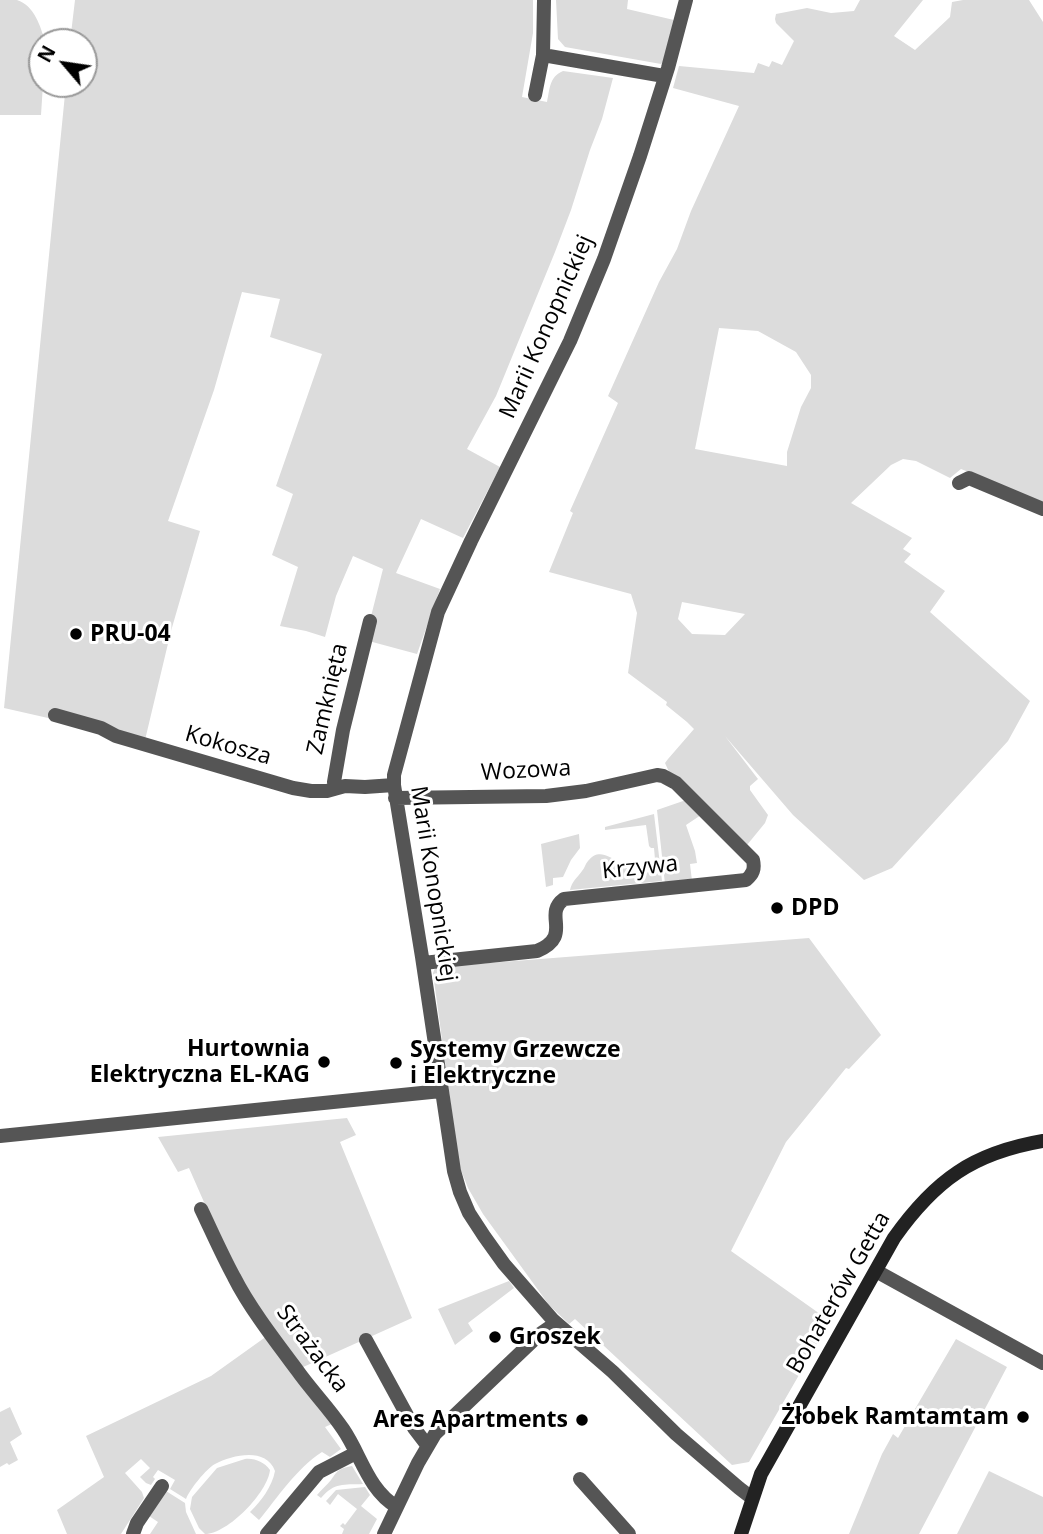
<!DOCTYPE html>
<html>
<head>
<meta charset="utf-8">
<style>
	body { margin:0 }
	#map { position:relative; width:1043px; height:1534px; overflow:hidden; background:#fff; font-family:"Open Sans",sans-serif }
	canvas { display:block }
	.north { position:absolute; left:28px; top:28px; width:70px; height:70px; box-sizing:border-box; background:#fff; border:2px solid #999; border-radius:50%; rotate:299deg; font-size:19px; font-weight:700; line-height:28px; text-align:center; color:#000 }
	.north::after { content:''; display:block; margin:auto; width:24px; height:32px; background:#000; clip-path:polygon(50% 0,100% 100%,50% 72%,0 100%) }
</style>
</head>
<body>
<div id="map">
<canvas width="1043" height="1534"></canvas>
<div class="north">N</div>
</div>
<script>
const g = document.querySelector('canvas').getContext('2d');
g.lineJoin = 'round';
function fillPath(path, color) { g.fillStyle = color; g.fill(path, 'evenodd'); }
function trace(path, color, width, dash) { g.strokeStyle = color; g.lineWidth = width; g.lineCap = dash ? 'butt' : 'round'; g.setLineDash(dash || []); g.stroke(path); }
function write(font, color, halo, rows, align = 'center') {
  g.font = font + ' "Open Sans",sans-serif'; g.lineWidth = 6; g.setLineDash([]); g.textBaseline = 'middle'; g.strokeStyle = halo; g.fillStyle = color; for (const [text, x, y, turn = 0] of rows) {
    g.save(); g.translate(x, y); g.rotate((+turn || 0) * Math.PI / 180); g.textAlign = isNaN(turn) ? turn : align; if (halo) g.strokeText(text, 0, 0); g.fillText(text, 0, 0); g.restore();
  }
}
const green = new Path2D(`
	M0 0C5 0 12 0 17 0 34 5 41 27 45 42H42L43 84 41 115H0Z
	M75 0H533V33L522 97 547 102C550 89 549 77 563 71L613 78 602 119 590 150 571 210 555 252 496 396 467 449 500 467 463 538 421 519 396 573 440 589 417 654 365 640 383 569 353 556 336 596 325 637 306 631 280 626 298 567 272 555 293 494 276 486 322 354 270 337 280 299 242 292 214 390 168 521 200 531 171 631 145 740 4 708 66 84H84V42H70Z
	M556 0H628L627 9 674 20 663 62 661 64 565 47 558 39Z
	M860 0H923L894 36 915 50 950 17 952 2 963 0H1029L1043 22V502L961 469 950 478 916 461 903 459 891 465 851 503 912 538 903 549 911 554 904 562 945 591 930 612 1030 701 1008 741 892 868 864 880 793 815 725 736 758 779 750 786V790L768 815 765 823 747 845 670 774 665 763 668 759 694 729 687 722 666 705 667 702 628 673 637 613 631 594 549 572 573 513 570 511 618 403 608 396 659 282 677 249 691 211 739 106 673 88 679 66 754 73 758 63 769 67 772 61 782 65 794 41 776 23 775 19 776 14 807 8 831 13 854 11ZM719 328 758 331 796 352 811 375V388L801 407 787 452V466L695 449ZM682 602 745 614 725 635 692 634 678 619Z
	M686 800 701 815 686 825 695 851 697 863 690 864 692 881 665 884 657 810Z
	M654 814 662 881 570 890C572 881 577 878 582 871 585 868 585 864 588 861 597 849 608 855 618 862 625 868 631 865 637 874L656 871 654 848H651L649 846 646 825 605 830V827Z
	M579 834 580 848 571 860 563 877 553 878V885L546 887 541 844Z
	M809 938 881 1035 849 1069 846 1068 786 1142 731 1251 830 1321 749 1462 732 1465 575 1319 569 1324 549 1305 483 1214 468 1188 459 1165 433 973 435 968 438 967Z
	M347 1118 356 1135 340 1142 412 1318 301 1368 255 1306 222 1243 189 1168 178 1172 158 1137Z
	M509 1281 514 1288 468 1323 473 1331 455 1345 438 1309Z
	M267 1336 334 1423 325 1427 341 1449 330 1457 322 1452C296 1469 278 1497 259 1520L250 1512C261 1501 272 1487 275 1471 266 1447 233 1455 215 1464 206 1469 190 1489 186 1499L170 1489 175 1480 158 1470 153 1477 155 1479 151 1485 146 1483 140 1477 150 1468 141 1459 125 1473 142 1492 144 1498 121 1534H67L57 1510 104 1477 86 1436 211 1376Z
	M956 1339 1007 1367 919 1534H849L882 1454 893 1434 898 1438Z
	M10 1407 22 1434 10 1442 18 1460 9 1465 7 1463 0 1467V1412Z
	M245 1459C255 1458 264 1462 270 1470 268 1492 228 1534 205 1534L199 1528 190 1509 192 1497 217 1468Z
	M352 1466 363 1484C343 1485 335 1482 321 1498L317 1495C321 1490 327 1485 331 1480 338 1470 338 1469 352 1466Z
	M989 1471 1043 1497V1534H957Z
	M365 1487 370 1495 361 1506 377 1519 369 1534H342L344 1529 340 1526 343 1523 345 1525 357 1509 338 1494 330 1505 326 1501 336 1490Z
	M166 1491 185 1503 186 1512 196 1534H150L158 1522 149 1516Z`);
const street = new Path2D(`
	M544 0 543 55 664 76
	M686 0 668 68 640 156 604 259 570 341 471 541 438 612 394 775V785L422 957 454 1171 460 1192 469 1213 484 1236 504 1264 553 1320 613 1372 676 1434 739 1488 752 1498
	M535 95 543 55
	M959 483 969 478 1043 509
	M55 715 101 728 116 736 293 788 311 791H327L345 786 365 787 394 785
	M336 788 334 782 343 730 370 621
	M395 798 546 796 586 791 657 775 663 776 676 783 753 860C755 869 753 874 746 880L564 899C542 915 574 935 537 951L423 963
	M0 1136 441 1091
	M201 1209C212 1232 222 1255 234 1277 249 1307 276 1342 297 1370 311 1390 329 1408 343 1429 361 1455 368 1490 397 1507
	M876 1271 1043 1363
	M366 1340 414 1428 427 1445
	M580 1479 629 1534
	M133 1534 137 1523 162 1486
	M267 1534 319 1472 356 1453
	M384 1534 418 1463 435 1434 540 1334 556 1323`);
const secondary = new Path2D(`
	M741 1534 761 1474 894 1238C935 1180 973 1153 1043 1141`);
const markers = [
	[76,634,7,"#000"],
	[777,908,7,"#000"],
	[324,1062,7,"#000"],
	[396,1063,7,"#000"],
	[495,1337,7,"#000"],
	[1023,1417,7,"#000"],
	[582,1420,7,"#000"]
];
const streetNames = [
	["Marii Konopnickiej",547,327,-66],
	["Zamknięta",328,699,-77],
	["Kokosza",228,746,16],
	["Wozowa",526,771,-3],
	["Krzywa",640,868,-6],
	["Marii Konopnickiej",433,884,81],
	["Bohaterów Getta",839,1293,-60],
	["Strażacka",312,1349,53]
];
const poiNames = [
	["PRU-04",90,634],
	["DPD",791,908],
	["Hurtownia",310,1049,"right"],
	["Elektryczna EL-KAG",310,1075,"right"],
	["Systemy Grzewcze",410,1050],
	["i Elektryczne",410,1076],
	["Groszek",509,1337],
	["Żłobek Ramtamtam",1009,1417,"right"],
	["Ares Apartments",568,1420,"right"]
];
fillPath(green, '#dcdcdc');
trace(street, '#555', 14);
trace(secondary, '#222', 14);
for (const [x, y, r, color] of markers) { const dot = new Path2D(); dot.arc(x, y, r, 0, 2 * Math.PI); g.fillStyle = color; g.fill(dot); trace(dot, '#fff', 2.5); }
write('23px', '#000', '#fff', streetNames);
write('bold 23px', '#000', '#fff', poiNames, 'left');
</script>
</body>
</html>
